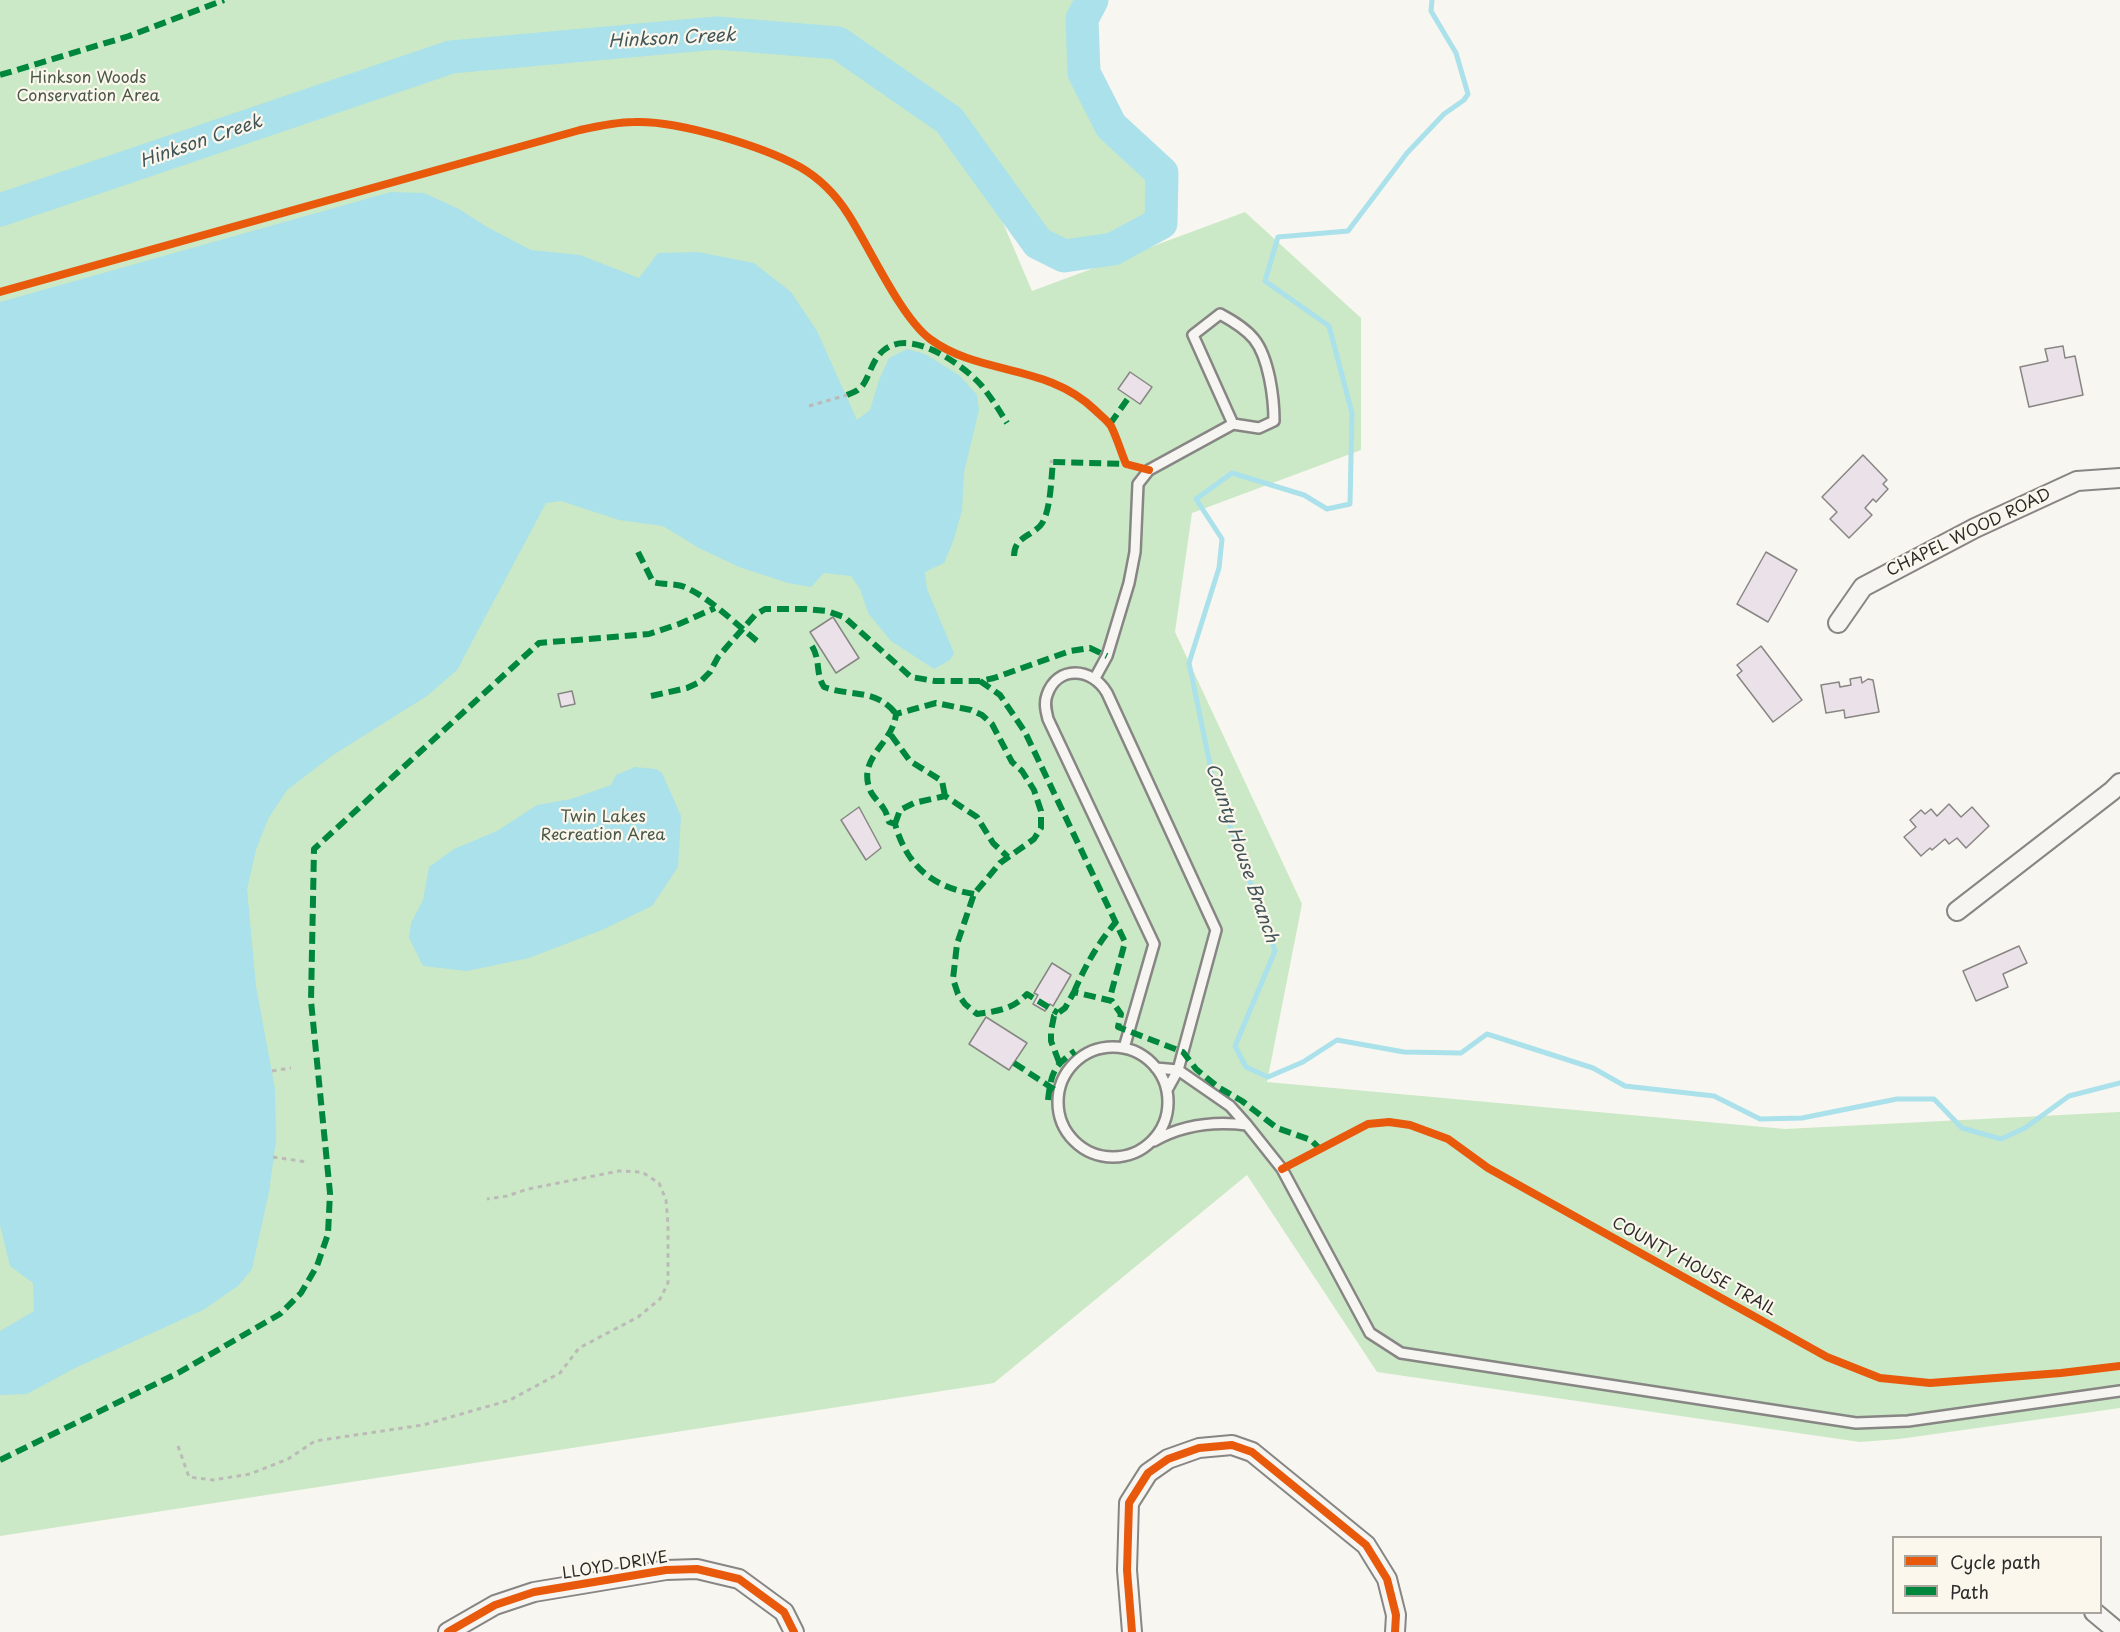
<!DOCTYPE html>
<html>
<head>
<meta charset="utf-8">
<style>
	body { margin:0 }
	#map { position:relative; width:2120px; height:1632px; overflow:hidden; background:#f8f6f0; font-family:"Playpen Sans",sans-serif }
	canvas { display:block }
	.legend { position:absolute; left:1892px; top:1536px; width:210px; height:78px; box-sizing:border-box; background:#fbf7ec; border:2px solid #a8a59f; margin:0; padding:8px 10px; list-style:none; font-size:18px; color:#2b2b2b }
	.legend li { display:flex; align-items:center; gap:12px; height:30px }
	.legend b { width:30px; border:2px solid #a8a59f }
</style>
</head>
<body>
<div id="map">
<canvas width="2120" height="1632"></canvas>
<ul class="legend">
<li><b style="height:8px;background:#e8590c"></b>Cycle path</li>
<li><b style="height:8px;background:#00873e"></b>Path</li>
</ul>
</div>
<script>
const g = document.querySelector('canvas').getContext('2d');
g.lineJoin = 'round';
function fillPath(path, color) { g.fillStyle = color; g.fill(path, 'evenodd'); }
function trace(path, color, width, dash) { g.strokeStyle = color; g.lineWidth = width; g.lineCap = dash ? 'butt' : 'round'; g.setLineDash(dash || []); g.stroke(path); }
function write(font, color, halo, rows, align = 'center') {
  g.font = font + ' "Playpen Sans",sans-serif'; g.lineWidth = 4.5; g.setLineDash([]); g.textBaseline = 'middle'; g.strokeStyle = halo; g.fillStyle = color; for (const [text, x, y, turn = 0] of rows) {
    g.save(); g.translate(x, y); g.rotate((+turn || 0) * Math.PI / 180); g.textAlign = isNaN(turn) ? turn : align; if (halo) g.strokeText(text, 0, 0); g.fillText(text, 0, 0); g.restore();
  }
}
const green = new Path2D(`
	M0 0H1092L1082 19 1084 73 1111 126 1162 173 1161 223 1113 249 1064 256 1038 243 949 120 911 94 981 171 1032 291 1245 212 1361 318V450L1192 513 1175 632 1302 904 1267 1082 1785 1129 2120 1112V1408L1899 1439 1860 1442 1377 1372 1247 1175 994 1383 0 1536V225L70 192 131 171H115L0 210ZM807 41 838 43 877 71ZM517 51 324 106 218 142 227 133 451 57Z`);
const water = new Path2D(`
	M391 192 424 193 459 209 487 227 531 250 580 255 639 278 658 253 698 252 754 263 791 292 817 331 857 420 870 410 879 380 889 358 907 349 925 354 960 376 977 395 979 410 964 472 962 510 954 539 944 563 925 572 927 589 954 653 950 660 934 669 891 641 868 613 860 589 851 576 824 573 811 587 788 583 739 567 699 548 663 526 619 520 561 501 546 503 457 670 427 696 333 755 287 790 268 819 256 850 247 889 256 986 275 1089 276 1140 269 1192 252 1269 238 1286 203 1310 73 1369 27 1394 0 1395V1331L34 1311 33 1283 10 1266 0 1225V302Z
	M635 767 656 769 662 773 681 816 678 867 652 906 602 930 529 958 467 971 423 966 409 938 411 923 423 900 429 867 454 849 497 831 537 805 571 799 611 785 616 775Z`);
const stream = new Path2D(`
	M1432 0 1431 11 1456 53 1468 94 1464 100 1444 114 1407 153 1348 231 1278 237 1265 281 1329 326 1352 413 1350 504 1327 509 1304 495 1232 473 1196 499 1222 539 1219 568 1189 663 1213 779 1275 951 1235 1046 1246 1067 1268 1077 1303 1062 1337 1040 1404 1052 1461 1053 1487 1034 1593 1068 1625 1086 1714 1096 1760 1119 1802 1118 1897 1099H1934L1962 1128 2001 1139 2025 1128 2069 1096 2120 1083`);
const river = new Path2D(`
	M0 210 451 57 717 33 838 43 949 120 1038 243 1064 256 1113 249 1161 223 1162 173 1111 126 1084 73 1082 19 1092 0`);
const building = new Path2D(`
	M2063 346 2065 358 2075 356 2083 395 2029 407 2020 367 2048 361 2045 349Z
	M1130 372 1152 387 1140 404 1118 389Z
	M1863 455 1887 480 1883 484 1888 489 1876 502 1873 499 1865 508 1872 515 1849 538 1830 519 1837 512 1822 497Z
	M1766 552 1797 570 1768 622 1737 604Z
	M833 617 859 658 836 673 810 632Z
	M1761 646 1802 700 1773 722 1737 675 1742 671 1737 665Z
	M1861 677 1862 683 1868 679 1873 680 1879 712 1845 718 1844 710 1826 713 1821 685 1839 682 1840 687 1851 685 1850 679Z
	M572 691 575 704 561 707 558 694Z
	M1949 804 1961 817 1972 807 1989 826 1966 848 1957 838 1949 844 1945 839 1932 850 1930 848 1921 856 1904 837 1916 827 1910 820 1921 810 1925 814 1931 809 1937 816Z
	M859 807 881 848 866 860 841 820Z
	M2019 946 2027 963 2003 974 2008 987 1976 1001 1963 971Z
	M1052 963 1071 975 1053 1006 1050 1004 1045 1011 1033 1004 1038 995 1034 993Z
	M986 1017 1027 1043 1009 1070 969 1044Z`);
const path = new Path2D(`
	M809 406 847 395
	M1050 461 1053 462
	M272 1071 291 1068
	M273 1157 307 1162
	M178 1446 189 1477 213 1480 250 1474 288 1459 315 1441 423 1425 510 1400 560 1373 579 1348 638 1317 660 1299 668 1283V1224L666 1200 659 1183 642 1172 619 1171 528 1189 507 1196 487 1199`);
const lane = new Path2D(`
	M1095 678 1107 656 1129 583 1135 552 1138 484 1149 470 1233 424 1193 335 1220 314C1233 321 1245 328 1254 339 1269 358 1274 398 1274 421L1259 428 1233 424
	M1058 1102a55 55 0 1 1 110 0a55 55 0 1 1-110 0Z
	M1124 1048 1154 944 1048 719C1046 711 1044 703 1047 695 1057 665 1092 667 1107 693L1216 930 1178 1070 1167 1090
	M1156 1068 1178 1070 1230 1106 1247 1125 1282 1169 1370 1333 1401 1353 1856 1423 1908 1421 2120 1391
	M1154 1141C1182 1125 1215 1121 1247 1125`);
const street = new Path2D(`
	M1838 623 1863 587 1975 528 2077 481 2120 478
	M1957 911 2112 791 2120 783
	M2094 1612 2118 1632
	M448 1632 495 1605 534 1592 666 1570 697 1569 739 1579 784 1612 794 1632
	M1132 1632 1127 1570 1129 1503 1148 1473 1168 1459 1199 1448 1232 1445 1252 1452 1366 1545 1387 1579 1396 1615 1395 1632`);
const quiet = new Path2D(`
	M0 75 129 36 224 0
	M847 395C851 393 856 392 859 389 869 382 870 361 884 350 911 328 962 364 981 385 991 397 999 410 1007 423
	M1110 424 1129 397
	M638 552 653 582C663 585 675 583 685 587 710 598 736 624 757 641
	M1014 556C1014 538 1029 537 1040 526 1051 514 1051 478 1053 462L1126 464
	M812 646C821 661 815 673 824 687 851 697 876 688 896 714
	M980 681 1000 695 1025 732 1125 942 1109 1001
	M651 696 687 688 700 682 710 672 718 657 731 642 755 615 765 609H806L827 611 844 617 911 677 935 681H980L994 678 1070 651 1090 648 1107 656
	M891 735 910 761 942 781 945 796
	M895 824 900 810 914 803 945 796 977 817 993 843 1008 857
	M974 894C932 887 907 866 895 824L889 822C887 817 887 813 884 809 880 802 873 798 870 790 857 757 893 744 896 714L936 703 971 710 982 715 992 724 1012 762 1022 771 1034 790 1041 811V828L1034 839 1000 863 974 894 957 944 953 979 958 994 965 1004 977 1014C997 1011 1012 1010 1027 994L1058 1013
	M1074 992C1085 966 1098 943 1116 922
	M1059 1062 1051 1041V1031L1054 1016 1065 1008 1074 992 1112 1001 1121 1014 1118 1027 1183 1052 1196 1069 1218 1087 1242 1101 1277 1128 1311 1140 1320 1149
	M1014 1063 1058 1092
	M1048 1100C1051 1074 1053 1066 1075 1051
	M0 1460 178 1373 280 1314 301 1293 317 1266 328 1234 330 1193 311 1001 314 849 539 643 649 634 679 624 715 608`);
const cycleway = new Path2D(`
	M0 292 580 130C598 126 616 122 634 122 677 120 762 146 800 167 819 178 836 195 848 214 870 248 900 316 930 339 980 376 1046 363 1095 410 1100 415 1107 420 1111 426 1117 438 1121 452 1126 464L1149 470
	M1282 1169 1368 1124 1389 1122 1410 1125 1448 1139 1488 1168 1827 1357 1880 1378 1930 1383 2061 1373 2120 1366
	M448 1632 495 1605 534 1592 666 1570 697 1569 739 1579 784 1612 794 1632
	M1132 1632 1127 1570 1129 1503 1148 1473 1168 1459 1199 1448 1232 1445 1252 1452 1366 1545 1387 1579 1396 1615 1395 1632`);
const parkNames = [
	["Hinkson Woods",88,79],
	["Conservation Area",88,97],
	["Twin Lakes",603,818],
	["Recreation Area",603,836]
];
const streetNames = [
	["CHAPEL WOOD ROAD",1969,533,-26],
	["COUNTY HOUSE TRAIL",1694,1267,29],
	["LLOYD DRIVE",615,1566,-9]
];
const waterNames = [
	["Hinkson Creek",672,39,-3],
	["Hinkson Creek",201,142,-19],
	["County House Branch",1241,853,71]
];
fillPath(green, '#cbe9c6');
fillPath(water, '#aae1ea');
trace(stream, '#aae1ea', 5);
trace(river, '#aae1ea', 33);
fillPath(building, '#eae2e8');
trace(building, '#878684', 1.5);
trace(lane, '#878684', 14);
trace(street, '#878684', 22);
trace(path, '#bcbab8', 3, [4.5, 4.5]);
trace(lane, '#f6f5f1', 9);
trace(street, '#f6f5f1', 18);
trace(quiet, '#00873e', 6, [12, 6]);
trace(cycleway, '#e8590c', 8);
write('16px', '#4a5849', '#fbf7ec', parkNames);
write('16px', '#2b2b2b', '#fbf7ec', streetNames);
write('italic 18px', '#42565a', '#fbf7ec', waterNames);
</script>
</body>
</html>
